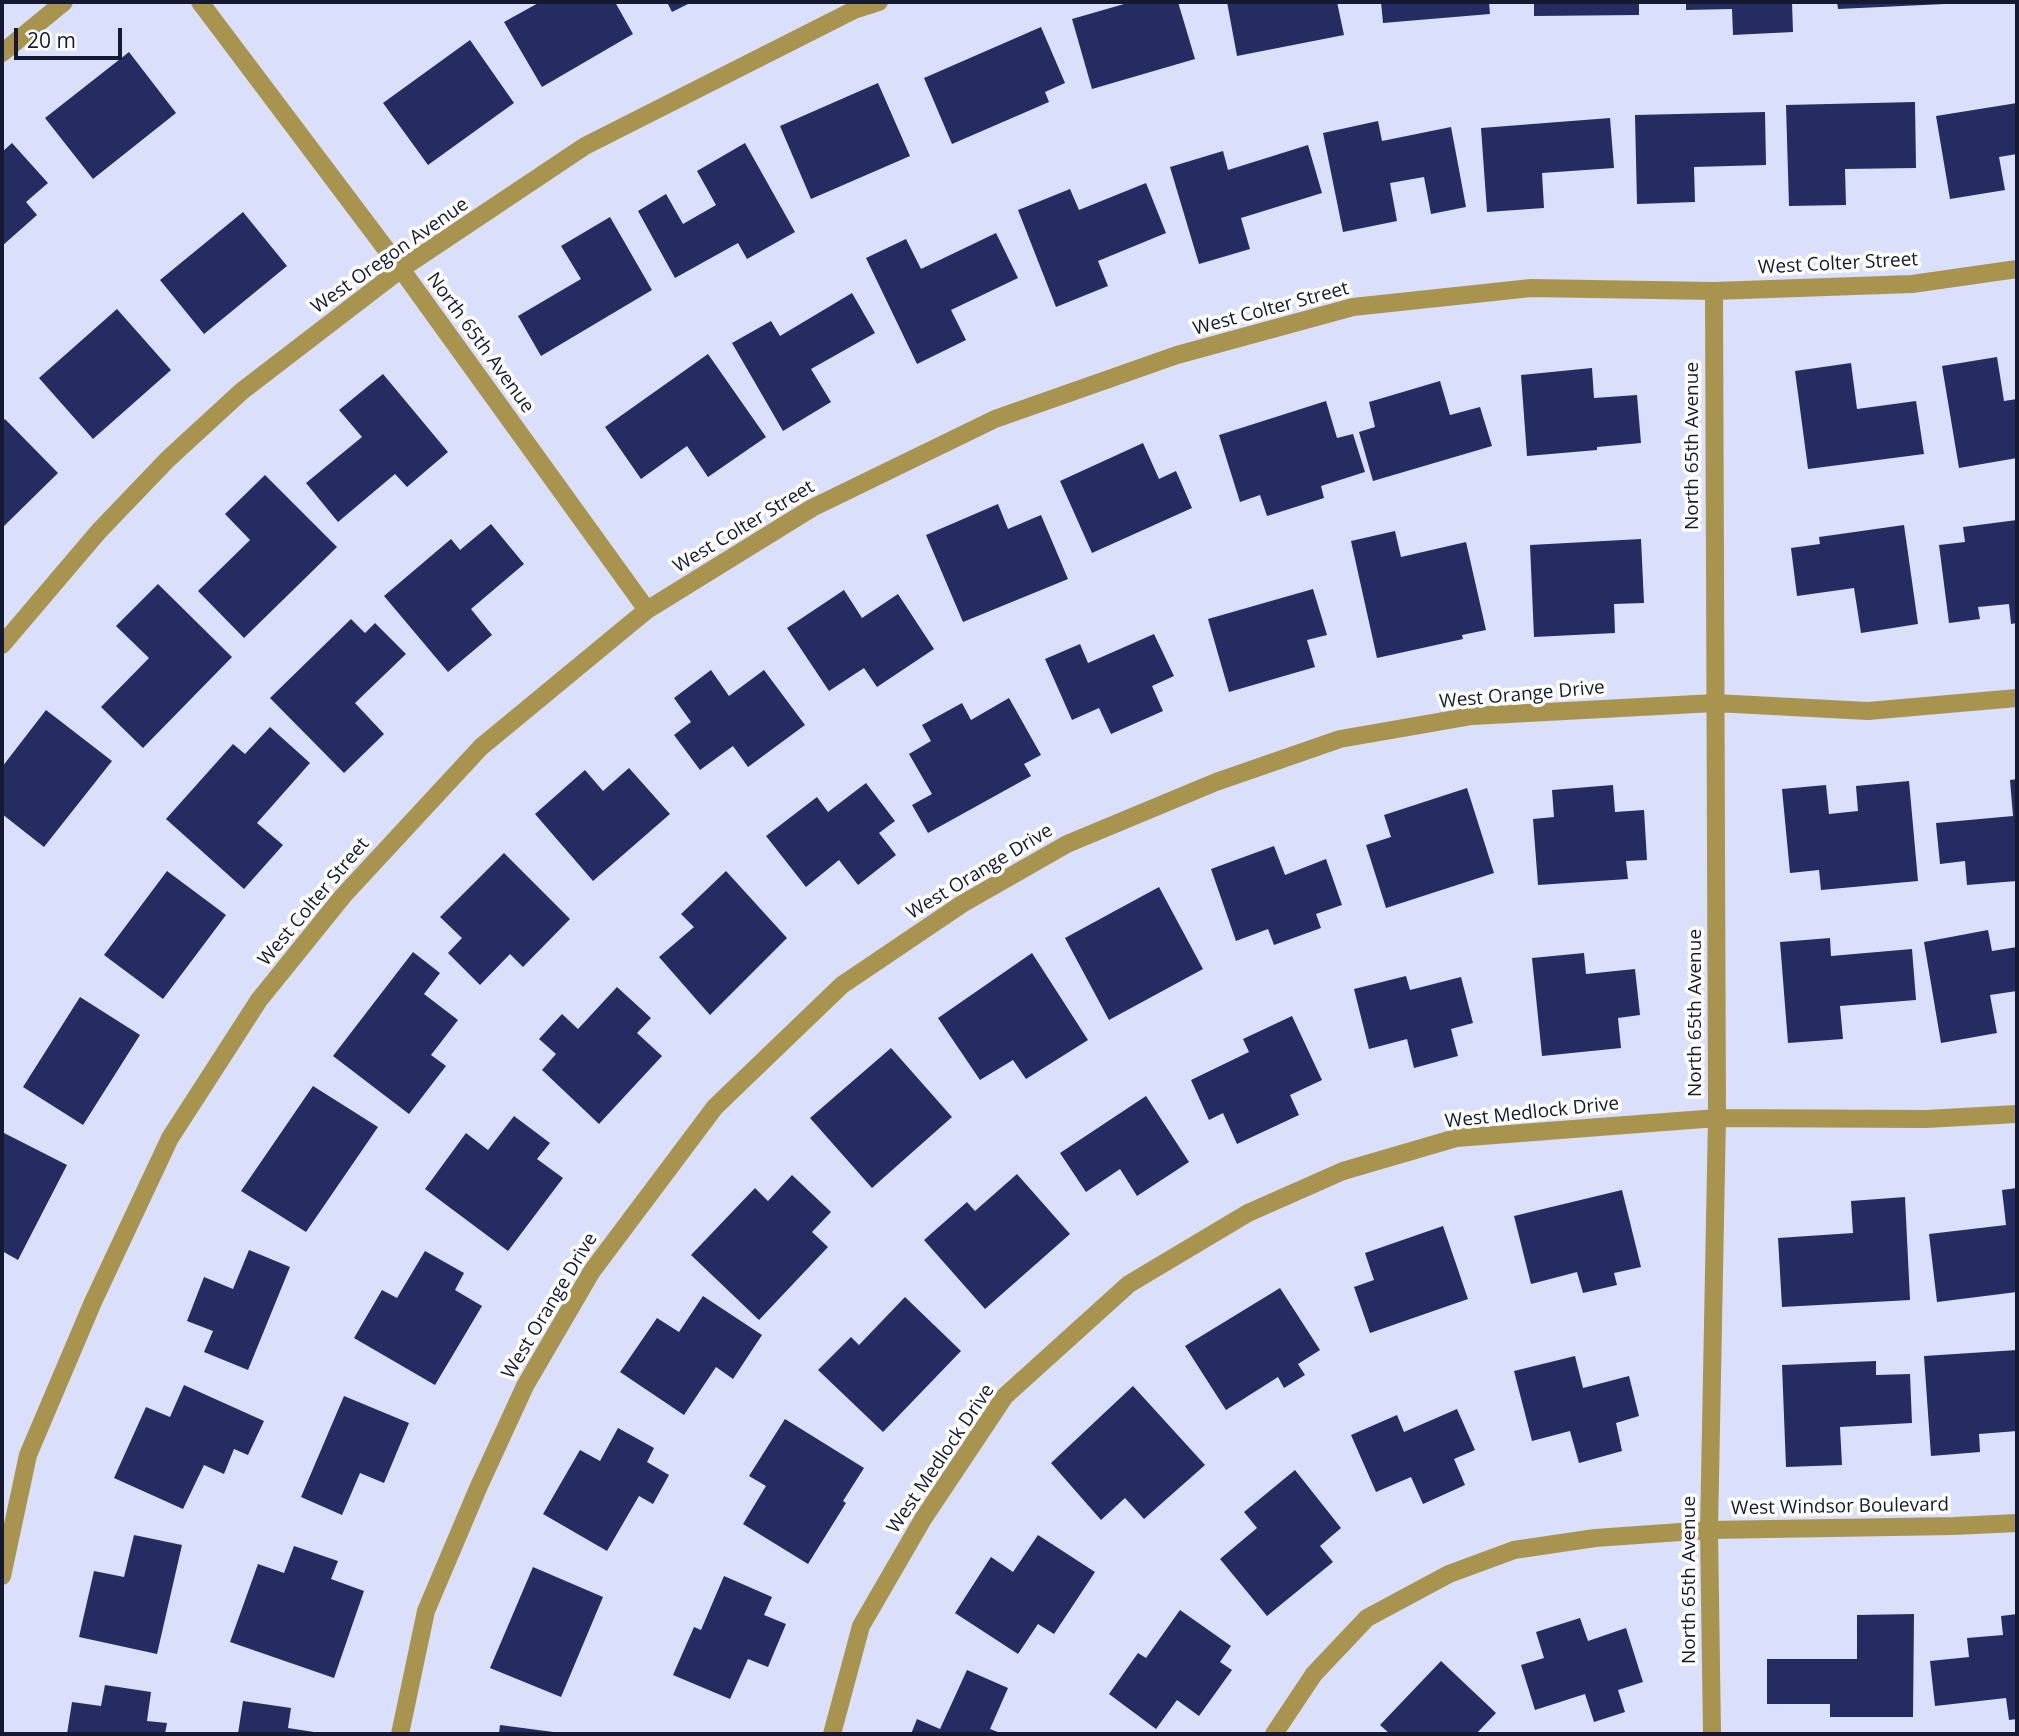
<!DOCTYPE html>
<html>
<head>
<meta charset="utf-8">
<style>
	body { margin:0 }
	#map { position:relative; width:2019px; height:1736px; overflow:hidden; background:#dae0fb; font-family:"Open Sans",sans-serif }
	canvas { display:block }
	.frame { position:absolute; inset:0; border:4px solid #151931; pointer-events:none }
	.scale { position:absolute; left:14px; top:28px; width:108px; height:32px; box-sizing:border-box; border:4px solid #151931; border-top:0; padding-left:9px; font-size:21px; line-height:24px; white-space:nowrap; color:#151931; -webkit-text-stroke:5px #fff; paint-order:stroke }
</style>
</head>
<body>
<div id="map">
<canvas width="2019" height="1736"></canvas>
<div class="frame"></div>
<div class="scale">20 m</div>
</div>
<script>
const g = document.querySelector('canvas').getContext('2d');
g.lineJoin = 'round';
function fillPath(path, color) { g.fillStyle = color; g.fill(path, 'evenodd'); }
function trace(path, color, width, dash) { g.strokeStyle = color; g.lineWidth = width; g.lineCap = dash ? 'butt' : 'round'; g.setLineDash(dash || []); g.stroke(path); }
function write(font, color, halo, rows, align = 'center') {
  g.font = font + ' "Open Sans",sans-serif'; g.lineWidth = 7; g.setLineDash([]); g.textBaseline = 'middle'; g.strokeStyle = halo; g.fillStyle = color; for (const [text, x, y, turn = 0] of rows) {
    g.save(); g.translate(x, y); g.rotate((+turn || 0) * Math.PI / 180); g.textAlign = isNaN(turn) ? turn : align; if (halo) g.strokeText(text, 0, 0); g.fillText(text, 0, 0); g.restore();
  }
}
const building = new Path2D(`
	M540 2H615L633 34 542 87 504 22Z
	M667 2H692L672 12Z
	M1131 2H1178L1195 59 1092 89 1072 19Z
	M1227 2H1337L1344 35 1237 56Z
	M1381 2H1489L1490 14 1383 23Z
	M1534 2H1639V15L1534 16Z
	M1686 2H1792L1793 32 1733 35 1732 9 1686 10Z
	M1837 2H1945V4L1838 9Z
	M1041 27 1065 83 1045 92 1049 102 952 144 924 78Z
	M470 40 514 103 428 165 383 103Z
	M129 52 176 113 93 179 45 118Z
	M878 83 910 156 811 199 780 126Z
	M1915 102 1916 168 1845 169 1846 205 1789 206 1786 105Z
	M2017 103V154L1999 157 2005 190 1950 199 1936 116Z
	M1765 112 1766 165 1694 167 1695 202 1637 204 1635 115Z
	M1610 118 1614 168 1542 173 1544 208 1487 212 1481 128Z
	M1378 121 1382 141 1451 127 1466 207 1431 214 1424 177 1390 183 1397 221 1343 232 1323 133Z
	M12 143 48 183 26 202 37 215 2 246V152Z
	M745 143 795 232 747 259 738 243 675 278 638 211 666 194 683 224 716 205 697 171Z
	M1308 145 1322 193 1241 218 1250 249 1199 264 1170 167 1223 151 1228 170Z
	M1146 183 1166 233 1098 261 1108 286 1056 307 1018 210 1070 189 1079 210Z
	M243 212 287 266 204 334 160 280Z
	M610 217 652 290 541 356 518 316 581 279 561 246Z
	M996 233 1018 278 951 310 966 340 917 364 866 258 906 239 921 269Z
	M852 293 875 333 811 369 831 402 783 431 732 343 771 321 780 336Z
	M117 309 171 370 93 439 39 378Z
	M708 354 766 437 708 477 687 446 641 479 605 427Z
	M1997 357 2004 401 2017 399V458L1959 468 1942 366Z
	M1851 363 1857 409 1916 401 1924 454 1808 469 1795 371Z
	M1592 368 1594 398 1637 395 1641 443 1597 447V450L1527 456 1521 375Z
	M383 374 448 452 407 487 395 474 338 522 306 483 362 437 339 410Z
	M1440 381 1450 415 1480 407 1492 446 1373 481 1359 432 1375 427 1369 402Z
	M1326 401 1337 438 1353 434 1365 472 1321 486 1324 498 1267 516 1260 495 1240 502 1219 435Z
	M5 419 58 473 2 528V422Z
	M1143 443 1159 479 1176 471 1192 508 1092 553 1060 481Z
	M265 475 337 547 244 638 198 591 250 540 225 514Z
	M998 504 1008 529 1041 515 1068 579 963 622 926 535Z
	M2017 520V623L2011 624 2009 604 1978 607 1980 619 1949 623 1939 545 1965 542 1963 527Z
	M491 524 524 564 471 609 492 635 448 672 384 596 451 539 460 550Z
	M1904 525 1918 624 1861 633 1854 588 1797 596 1791 548 1820 544 1819 537Z
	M1395 531 1401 557 1466 542 1486 630 1462 635 1463 639 1377 658 1351 541Z
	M1641 539 1644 603 1614 604 1615 633 1534 637 1530 545Z
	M158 584 232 657 143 748 101 707 149 658 116 626Z
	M1313 589 1327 635 1307 640 1315 667 1229 692 1208 619Z
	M844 590 862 618 898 594 934 649 877 687 864 668 829 691 787 628Z
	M351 619 365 633 375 623 406 654 355 703 384 734 344 773 270 698Z
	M1154 634 1174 676 1152 686 1163 711 1111 734 1099 708 1072 720 1045 659 1080 644 1088 663Z
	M711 670 729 696 764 670 805 725 748 767 733 746 700 770 674 735 691 722 674 698Z
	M1009 698 1041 755 1024 764 1031 776 928 833 912 805 932 794 909 754 931 741 922 725 962 703 971 720Z
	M46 710 112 761 44 847 2 814V767Z
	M270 727 310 763 257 823 283 845 244 889 166 819 233 744 245 754Z
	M629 768 670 814 593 881 535 814 585 770 603 791Z
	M2017 779V881L1967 885 1965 861 1940 864 1936 823 2013 816 2010 780Z
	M1909 781 1918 881 1821 890 1819 870 1790 873 1782 789 1826 785 1829 814 1858 811 1856 786Z
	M866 783 895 821 879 833 896 855 858 885 839 860 806 887 766 836 817 797 828 812Z
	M1613 785 1615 812 1644 810 1647 860 1626 861 1628 879 1538 885 1533 819 1554 817 1552 790Z
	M1467 788 1494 873 1386 908 1366 845 1391 837 1384 815Z
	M1274 846 1285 875 1326 859 1342 905 1316 914 1321 928 1274 945 1268 929 1236 941 1211 869Z
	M504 853 570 919 523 967 510 954 480 985 448 953 462 938 440 917Z
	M167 871 226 915 163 999 104 955Z
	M726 871 787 938 710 1015 659 957 694 927 681 914Z
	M1159 887 1203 969 1109 1020 1065 938Z
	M1988 930 1992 951 2017 947V991L1990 995 1997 1033 1941 1043 1924 942Z
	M1830 938 1831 956 1912 949 1916 1000 1840 1006 1843 1039 1788 1043 1780 942Z
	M413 952 440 973 424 994 458 1020 431 1055 446 1066 409 1114 333 1056Z
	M1032 953 1088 1040 1026 1079 1013 1060 980 1080 938 1018Z
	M1584 953 1586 974 1635 969 1640 1015 1618 1018 1621 1048 1542 1056 1532 958Z
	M1406 976 1410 990 1461 977 1473 1023 1451 1029 1458 1056 1414 1068 1407 1039 1369 1049 1354 989Z
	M617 987 651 1018 637 1033 662 1056 599 1124 542 1070 556 1054 539 1039 562 1014 578 1029Z
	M80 997 140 1035 83 1125 23 1087Z
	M1292 1016 1322 1080 1290 1095 1299 1115 1237 1144 1223 1113 1209 1120 1191 1080 1249 1052 1243 1039Z
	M891 1048 952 1117 872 1188 810 1118Z
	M313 1086 378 1127 306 1232 241 1191Z
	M1146 1096 1189 1162 1137 1196 1120 1169 1086 1192 1060 1153Z
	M514 1116 550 1143 537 1159 563 1178 508 1251 425 1189 466 1133 488 1150Z
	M4 1133 67 1165 18 1260 2 1251V1137Z
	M1017 1174 1070 1234 985 1309 924 1240 967 1202 975 1211Z
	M792 1175 831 1212 812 1232 828 1247 759 1320 691 1255 755 1188 768 1201Z
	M2017 1188V1292L1937 1302 1929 1234 2006 1225 2002 1190Z
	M1622 1190 1641 1267 1614 1273 1617 1285 1583 1293 1577 1272 1531 1284 1514 1216Z
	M1905 1197 1910 1300 1782 1307 1778 1238 1853 1233 1851 1201Z
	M1443 1226 1468 1299 1370 1333 1354 1287 1374 1280 1365 1253Z
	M249 1250 290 1267 248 1370 204 1352 213 1331 187 1321 204 1277 233 1289Z
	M425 1251 464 1273 455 1290 482 1306 435 1385 354 1338 382 1290 397 1298Z
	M1280 1288 1320 1350 1298 1364 1305 1375 1284 1388 1278 1377 1226 1410 1185 1346Z
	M703 1296 762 1335 733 1379 716 1367 684 1415 620 1372 657 1318 679 1332Z
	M905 1297 961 1351 883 1432 818 1370 851 1337 859 1345Z
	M2017 1350V1431L1979 1434 1980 1452 1931 1456 1924 1356Z
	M1575 1356 1583 1388 1629 1376 1639 1416 1616 1423 1622 1451 1579 1463 1570 1431 1532 1441 1514 1371Z
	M1876 1361V1375L1910 1374 1912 1423 1840 1427 1842 1465 1786 1467 1782 1365Z
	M184 1385 264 1421 248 1455 234 1449 224 1474 204 1465 183 1509 114 1478 146 1407 170 1417Z
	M1133 1386 1205 1465 1144 1519 1125 1498 1101 1520 1051 1463Z
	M344 1396 409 1423 384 1483 360 1473 342 1515 301 1497Z
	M1457 1409 1475 1450 1454 1459 1465 1485 1423 1504 1411 1477 1376 1492 1351 1435 1397 1415 1404 1432Z
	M785 1419 864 1468 843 1501 846 1503 808 1564 743 1524 766 1486 749 1476Z
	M618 1428 654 1448 647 1462 669 1475 653 1504 639 1496 607 1551 543 1514 580 1450 600 1461Z
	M1295 1470 1341 1528 1320 1546 1333 1562 1267 1616 1220 1559 1257 1528 1244 1512Z
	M134 1535 182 1545 157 1654 79 1637 94 1571 124 1577Z
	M1038 1535 1095 1572 1054 1634 1038 1624 1018 1654 955 1613 991 1557 1013 1572Z
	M294 1546 338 1561 331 1579 364 1591 334 1678 230 1642 258 1564 284 1573Z
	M533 1567 603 1597 561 1697 490 1668Z
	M724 1576 772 1597 764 1615 786 1624 768 1667 748 1659 730 1699 673 1675 694 1627 701 1630Z
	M1180 1610 1231 1646 1220 1662 1232 1670 1199 1716 1177 1700 1156 1729 1109 1694 1138 1653 1146 1658Z
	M1914 1614 1913 1717H1830V1704H1767V1659H1857V1615Z
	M2017 1614V1719L2009 1720 2006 1698 1935 1706 1930 1661 1969 1657 1967 1638 2003 1635 2001 1616Z
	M1580 1618 1588 1641 1626 1628 1643 1682 1618 1690 1625 1712 1594 1722 1585 1694 1535 1710 1521 1665 1544 1658 1536 1632Z
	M1441 1661 1496 1713 1476 1734H1390L1380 1725Z
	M967 1670 1008 1688 990 1729 1003 1734H911L917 1719 940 1729Z
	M105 1685 151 1692 147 1721 167 1723 165 1734H67L72 1702 101 1706Z
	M243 1701 291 1708 288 1728 314 1732V1734H238Z
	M500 1725 561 1733V1734H499Z`);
const minor = new Path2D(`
	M200 2 401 269 647 610
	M2 53 64 2
	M2 645 99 531 168 459 242 391 401 269 585 146 854 10 879 2
	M2 1576 28 1455 93 1302 170 1138 259 1000 343 896 481 747 647 610 812 508 995 419 1177 355 1353 307 1531 288 1714 291 1912 284 2017 269
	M400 1734 426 1611 479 1486 525 1386 592 1271 715 1107 842 985 962 904 1067 844 1216 782 1340 739 1472 716 1715 703 1868 711 2017 698
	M832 1734 861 1626 923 1519 1005 1396 1129 1284 1248 1213 1343 1171 1456 1138 1717 1118 1926 1119 2017 1114
	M1274 1734 1314 1674 1367 1618 1449 1574 1514 1550 1595 1538 1709 1530 1954 1526 2017 1523
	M1712 1734 1709 1530 1717 1118 1714 291`);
const streetNames = [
	["West Oregon Avenue",390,256,-35],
	["West Colter Street",1838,264,-3],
	["West Colter Street",1271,309,-15],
	["North 65th Avenue",480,343,54],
	["North 65th Avenue",1693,446,-90],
	["West Colter Street",744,527,-31],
	["West Orange Drive",1522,695,-5],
	["West Orange Drive",980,872,-31],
	["West Colter Street",314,902,-50],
	["North 65th Avenue",1696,1013,-90],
	["West Medlock Drive",1532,1113,-6],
	["West Orange Drive",550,1306,-59],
	["West Medlock Drive",941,1459,-56],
	["West Windsor Boulevard",1840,1507,-1],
	["North 65th Avenue",1690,1580,-90]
];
fillPath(building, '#252c61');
trace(minor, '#a8944e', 18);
write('19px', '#151931', '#fff', streetNames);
</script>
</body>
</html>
